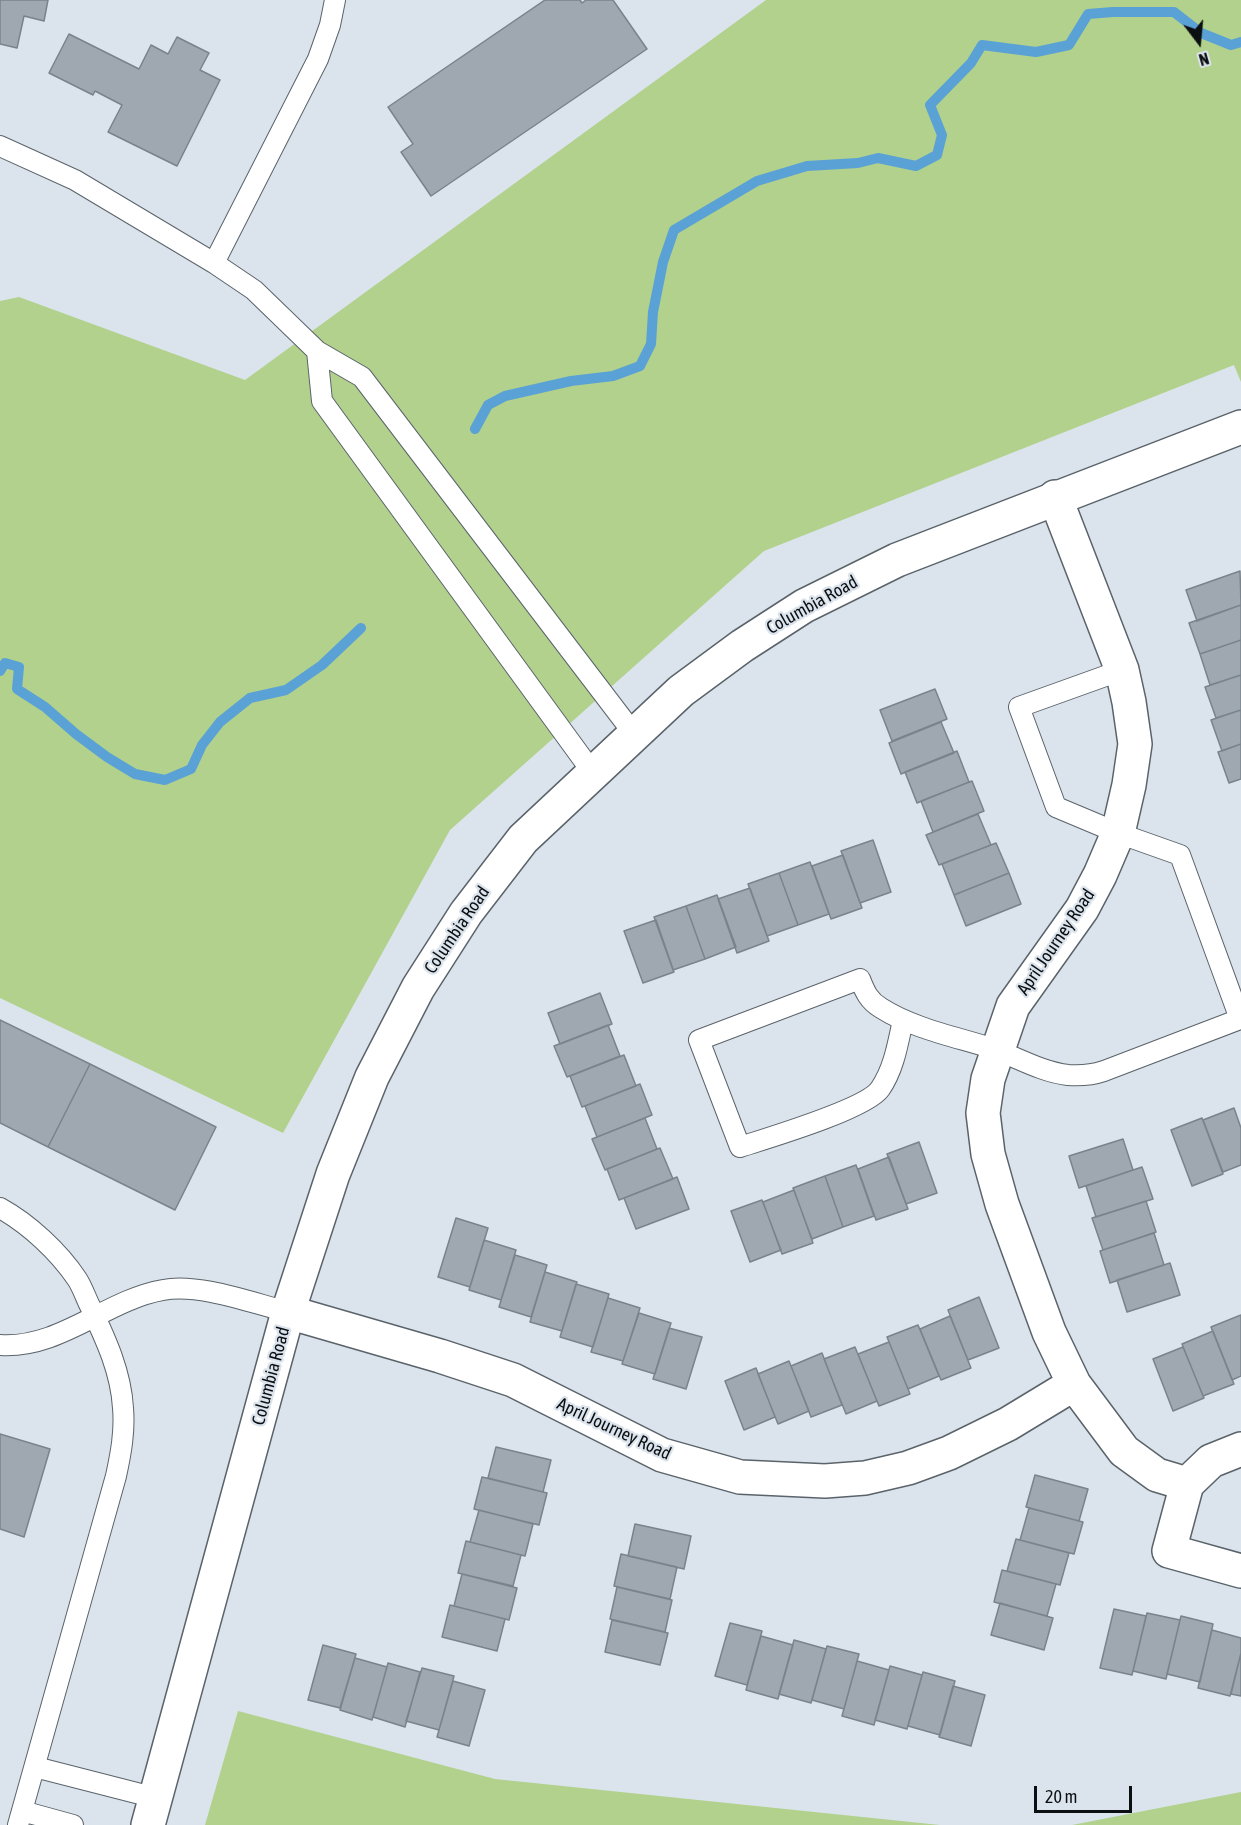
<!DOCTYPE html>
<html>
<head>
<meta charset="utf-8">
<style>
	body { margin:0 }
	#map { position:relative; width:1241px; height:1825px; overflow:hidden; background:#dbe4ed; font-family:"Asap Condensed",sans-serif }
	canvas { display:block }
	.north { position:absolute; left:1169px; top:12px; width:60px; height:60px; -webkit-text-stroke:4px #dbe4ed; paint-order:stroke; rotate:164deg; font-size:16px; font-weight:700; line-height:24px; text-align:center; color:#0c0f12 }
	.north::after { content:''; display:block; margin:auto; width:21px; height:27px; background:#0c0f12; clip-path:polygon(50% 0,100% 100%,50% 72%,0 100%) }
	.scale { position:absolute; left:1034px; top:1786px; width:98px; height:27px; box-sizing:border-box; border:3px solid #0c0f12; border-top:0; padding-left:8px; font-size:18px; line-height:21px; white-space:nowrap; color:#0c0f12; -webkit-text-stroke:4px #dbe4ed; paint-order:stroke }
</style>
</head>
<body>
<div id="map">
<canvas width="1241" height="1825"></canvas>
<div class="north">N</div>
<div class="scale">20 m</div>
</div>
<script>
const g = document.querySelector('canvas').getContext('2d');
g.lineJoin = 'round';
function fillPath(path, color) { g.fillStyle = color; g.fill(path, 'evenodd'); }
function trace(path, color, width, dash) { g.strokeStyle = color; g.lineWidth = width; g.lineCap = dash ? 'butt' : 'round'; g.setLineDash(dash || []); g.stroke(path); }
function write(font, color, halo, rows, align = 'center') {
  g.font = font + ' "Asap Condensed",sans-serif'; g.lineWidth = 4.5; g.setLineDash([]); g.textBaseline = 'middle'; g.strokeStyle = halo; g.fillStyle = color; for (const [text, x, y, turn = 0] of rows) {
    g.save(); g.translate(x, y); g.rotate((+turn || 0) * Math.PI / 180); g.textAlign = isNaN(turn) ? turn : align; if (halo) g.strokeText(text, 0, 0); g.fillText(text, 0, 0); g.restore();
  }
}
const green = new Path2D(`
	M766 0H1241V382L1234 365 764 551 450 830 283 1133 0 998V301L19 297 245 380Z
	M238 1711 495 1779 940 1825H205Z
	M1241 1792V1825H1072Z`);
const stream = new Path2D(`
	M475 429 488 405 505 396 571 381 613 376 640 366 651 344 653 312 663 262 674 230 757 181 807 166 858 163 878 158 916 166 937 155 942 135 930 105 971 63 982 45 1036 52 1069 45 1088 14 1113 12H1174L1201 33 1231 45 1241 42
	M0 671 5 663 19 667 17 689 45 707 76 734 107 757 135 774 165 780 191 769 202 745 220 722 250 698 286 690 322 665 361 628`);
const building = new Path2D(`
	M0 0H48L44 21 24 16 17 48 0 44Z
	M545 0H580L582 3 586 0H613L647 49 431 196 401 152 413 144 388 107Z
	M69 34 139 69 151 45 168 54 177 37 209 53 200 70 220 80 177 166 108 132 122 105 95 91 93 95 49 73Z
	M1240 571 1241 605 1197 621 1186 590Z
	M1241 605V640L1200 654 1189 623Z
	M1241 640V675L1210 685 1200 654Z
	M1241 675V710L1216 718 1205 687Z
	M935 689 947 719 892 741 880 710Z
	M1241 710V744L1222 751 1211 720Z
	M941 722 954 753 901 774 889 743Z
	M1241 744V779L1229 783 1218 752Z
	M957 751 969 782 917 803 905 772Z
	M972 781 984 811 933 832 921 801Z
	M978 814 991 845 939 865 926 835Z
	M873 840 891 892 860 903 841 851Z
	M996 843 1009 873 954 895 942 864Z
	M843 855 862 908 831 919 812 866Z
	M810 862 829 914 798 925 779 873Z
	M779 873 798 925 767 936 748 884Z
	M1009 873 1021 904 966 926 954 895Z
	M750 888 769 941 737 953 718 899Z
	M717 895 736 947 705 959 686 906Z
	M686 906 705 959 673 970 654 917Z
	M656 920 674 972 643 983 624 931Z
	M600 993 612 1024 560 1044 548 1013Z
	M0 1020 90 1064 48 1147 0 1123Z
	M608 1025 620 1056 567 1077 554 1046Z
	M624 1055 636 1086 582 1107 570 1076Z
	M90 1064 216 1127 175 1210 48 1147Z
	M640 1084 652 1115 597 1137 585 1106Z
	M1234 1108 1241 1128V1165L1223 1172 1203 1120Z
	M645 1118 657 1149 605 1170 592 1139Z
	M1202 1118 1223 1174 1192 1186 1171 1130Z
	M1123 1139 1133 1170 1079 1188 1069 1156Z
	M919 1142 937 1193 906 1204 887 1154Z
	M660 1148 673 1179 619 1200 607 1169Z
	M889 1157 908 1209 876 1220 858 1169Z
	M856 1165 874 1216 843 1227 825 1176Z
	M1142 1167 1153 1199 1096 1217 1086 1186Z
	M825 1176 843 1227 812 1239 793 1188Z
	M677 1177 689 1209 636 1229 624 1198Z
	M794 1190 813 1243 782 1254 763 1202Z
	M762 1200 781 1250 750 1262 731 1211Z
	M1146 1201 1156 1232 1103 1250 1092 1218Z
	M456 1218 488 1228 470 1287 438 1277Z
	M1154 1233 1164 1265 1110 1283 1100 1251Z
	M484 1240 516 1250 501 1300 469 1290Z
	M515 1255 547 1265 531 1317 499 1307Z
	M1170 1263 1180 1295 1127 1312 1117 1280Z
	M545 1272 577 1282 562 1331 530 1322Z
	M576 1284 609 1294 593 1347 560 1337Z
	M979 1297 999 1348 968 1360 948 1310Z
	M608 1298 640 1308 623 1361 591 1352Z
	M639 1313 671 1323 655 1374 622 1364Z
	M1241 1315V1376L1232 1380 1211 1327Z
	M950 1316 971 1368 941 1380 920 1329Z
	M918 1325 939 1376 908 1389 887 1337Z
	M669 1328 702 1337 686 1389 653 1379Z
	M1213 1331 1234 1384 1203 1396 1182 1344Z
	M889 1342 910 1394 879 1406 858 1354Z
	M855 1347 877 1401 846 1414 824 1359Z
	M1183 1347 1204 1398 1173 1411 1153 1359Z
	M822 1353 842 1405 811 1417 791 1366Z
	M789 1361 809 1411 778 1424 758 1374Z
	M756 1368 775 1417 744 1430 725 1381Z
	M0 1434 50 1449 24 1537 0 1529Z
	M496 1447 551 1460 543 1492 488 1478Z
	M1035 1475 1088 1489 1079 1521 1026 1507Z
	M482 1477 547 1493 539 1525 474 1509Z
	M1029 1508 1083 1522 1074 1554 1020 1540Z
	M479 1510 533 1524 525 1556 470 1542Z
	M635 1524 691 1536 684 1569 628 1556Z
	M1016 1539 1069 1553 1060 1585 1007 1571Z
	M466 1541 521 1555 513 1586 458 1573Z
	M621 1554 677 1567 670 1599 614 1586Z
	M1002 1570 1056 1584 1047 1616 994 1602Z
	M462 1574 517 1588 509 1620 454 1606Z
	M617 1587 672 1600 665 1632 610 1619Z
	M1000 1603 1053 1618 1044 1650 991 1635Z
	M450 1605 505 1619 497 1651 442 1637Z
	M1114 1609 1146 1616 1132 1675 1100 1668Z
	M1147 1613 1180 1620 1166 1679 1133 1671Z
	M1181 1616 1213 1624 1200 1682 1167 1674Z
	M612 1620 668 1633 660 1665 605 1652Z
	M730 1623 762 1631 747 1685 715 1676Z
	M1212 1630 1241 1638V1653L1230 1696 1198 1688Z
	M761 1636 793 1645 778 1699 746 1690Z
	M794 1640 826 1649 811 1703 779 1694Z
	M323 1645 356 1654 340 1708 308 1700Z
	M827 1646 859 1654 844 1709 812 1700Z
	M1241 1653V1696L1231 1694Z
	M355 1658 387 1667 372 1720 340 1710Z
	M857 1661 889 1670 874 1725 842 1716Z
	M388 1663 420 1672 405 1727 373 1717Z
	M890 1666 922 1675 907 1729 875 1720Z
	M422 1668 454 1676 439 1730 406 1721Z
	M923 1672 955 1681 940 1735 908 1726Z
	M453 1681 485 1690 469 1746 437 1737Z
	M953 1686 985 1695 971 1746 939 1737Z`);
const lane = new Path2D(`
	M0 146 75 180 214 263 254 290 317 351 362 377 634 734
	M214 263 318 59 330 25 335 0
	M317 351 322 401 593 773
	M903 1020C898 1043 894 1069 880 1089 866 1109 768 1138 740 1147L699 1040 860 979C865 992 869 1001 881 1008 914 1029 957 1037 994 1049 1018 1058 1042 1072 1068 1075 1081 1076 1092 1075 1104 1071L1240 1019 1180 855 1118 833 1056 807 1019 707 1122 670
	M0 1208C29 1224 59 1252 77 1279 83 1288 86 1299 91 1308 106 1340 121 1372 123 1408 125 1431 121 1453 116 1476L18 1825
	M0 1345C60 1349 106 1300 163 1290 199 1283 252 1303 288 1312
	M35 1767 156 1798
	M22 1811 73 1825`);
const street = new Path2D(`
	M288 1312 440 1356 513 1380 662 1455 740 1477 825 1481 865 1478 908 1468 949 1453 1008 1424 1074 1384 1049 1332 1002 1204 988 1154 983 1113 988 1079 1013 1006 1082 909 1100 875 1118 833 1129 785 1135 744 1129 702 1122 670 1055 497
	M1074 1384 1124 1451 1157 1475 1187 1484
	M1241 1449 1211 1461 1187 1484 1169 1551 1241 1571`);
const secondary = new Path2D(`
	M148 1825 288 1312 333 1174 372 1077 418 988 466 913 523 839 681 691 742 646 804 606 897 560 1241 427`);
const streetNames = [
	["Columbia Road",812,605,-29],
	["Columbia Road",457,930,-56],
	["April Journey Road",1056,942,-56],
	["Columbia Road",271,1376,-75],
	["April Journey Road",614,1429,25]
];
fillPath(green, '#b1d18c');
trace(stream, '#5aa1d6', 10);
fillPath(building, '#9fa8b0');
trace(building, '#7a828a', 1.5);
trace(lane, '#5a636a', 22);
trace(street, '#5a636a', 36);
trace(secondary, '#5a636a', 36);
trace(lane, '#fff', 20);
trace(street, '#fff', 33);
trace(secondary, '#fff', 33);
write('18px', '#0c0f12', '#dbe4ed', streetNames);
</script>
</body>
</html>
